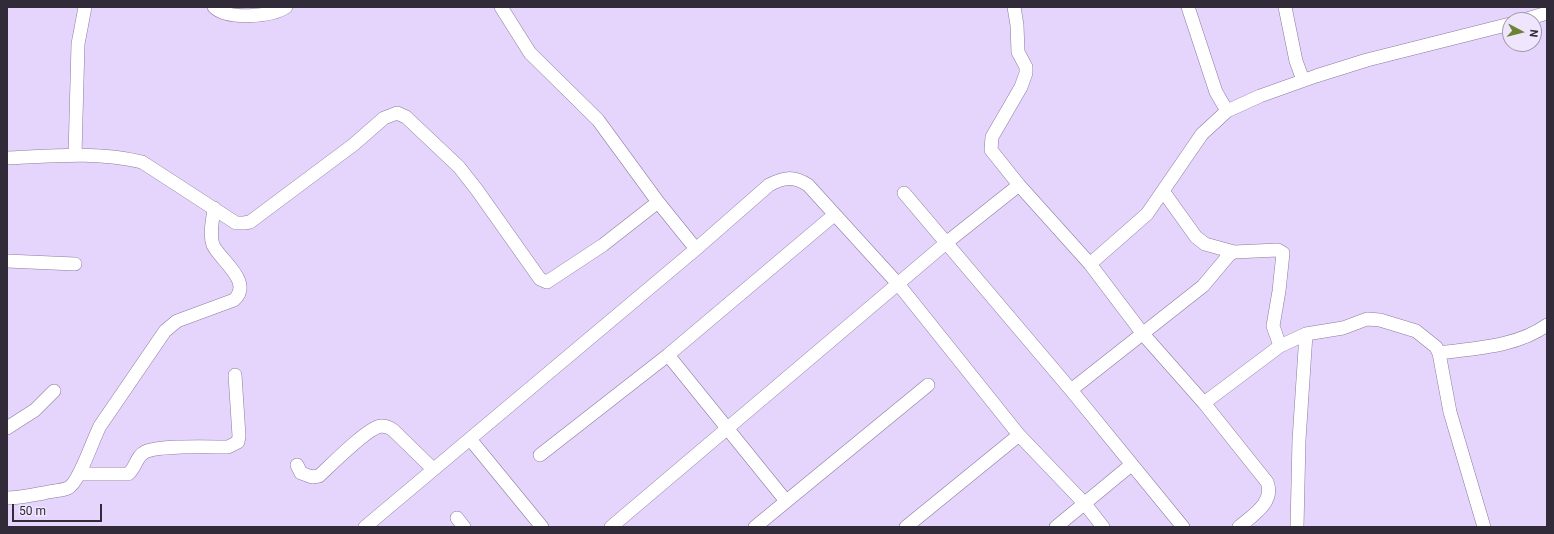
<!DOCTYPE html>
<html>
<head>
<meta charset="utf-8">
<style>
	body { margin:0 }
	#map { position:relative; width:1554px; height:534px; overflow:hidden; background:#e5d5fd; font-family:Roboto,sans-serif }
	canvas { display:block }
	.frame { position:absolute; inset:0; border:8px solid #302a39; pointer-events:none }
	.north { position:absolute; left:1502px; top:12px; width:40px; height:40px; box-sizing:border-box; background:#efe6fe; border:1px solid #a39baf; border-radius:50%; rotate:97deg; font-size:11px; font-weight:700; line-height:16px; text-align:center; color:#302a39 }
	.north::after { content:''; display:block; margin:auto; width:14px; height:18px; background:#6c8335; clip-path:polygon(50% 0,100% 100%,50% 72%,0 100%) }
	.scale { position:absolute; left:12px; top:504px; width:90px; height:18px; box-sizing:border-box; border:2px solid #302a39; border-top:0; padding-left:5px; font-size:12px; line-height:14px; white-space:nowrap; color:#302a39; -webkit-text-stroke:3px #efe6fe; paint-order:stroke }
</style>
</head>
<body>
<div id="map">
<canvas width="1554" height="534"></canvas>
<div class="frame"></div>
<div class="north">N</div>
<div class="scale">50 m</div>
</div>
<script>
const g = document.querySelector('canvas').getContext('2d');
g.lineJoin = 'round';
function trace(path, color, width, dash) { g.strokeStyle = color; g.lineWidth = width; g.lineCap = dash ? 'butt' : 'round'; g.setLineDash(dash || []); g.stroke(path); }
const street = new Path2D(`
	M214 7C227 20 271 17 286 7
	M501 7 530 53 598 120 658 202 696 249
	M1014 7 1017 25 1018 52 1026 67V73L1021 87 992 137 991 150 1019 185 1090 264 1143 334 1204 403 1267 482C1275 502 1253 515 1239 527
	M1188 7 1216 92 1227 111
	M1285 7 1296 61 1303 80
	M1524 20 1547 13
	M75 155 78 44 85 7
	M7 158C51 156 98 151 142 162L236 223H244L250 222 353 145 384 118 397 113 406 117 459 167 477 190 540 279 547 282 603 245 658 202
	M1163 191 1196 237 1205 244 1234 252
	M904 193 1071 390 1183 527
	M7 261 75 264
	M1090 264 1147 214 1202 134 1227 111 1260 96 1316 76 1367 60 1510 24
	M1439 353C1476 348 1516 347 1547 325
	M668 355 786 501
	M1071 390 1203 286 1229 255 1234 252 1278 250 1283 253 1279 291 1273 326 1280 346
	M1204 403 1280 346 1306 334 1343 328 1367 319 1380 320 1416 331 1436 347 1439 353 1450 412 1484 527
	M7 428 35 410 54 391
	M470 439 542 527
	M540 455 668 355 834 215
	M297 465 301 473 312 477 319 476C331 465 367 428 381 426 386 426 389 427 393 430L433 469
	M79 474H128C136 468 136 456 145 452 159 445 210 447 228 447L238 442 239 436 235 375
	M7 498C20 498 31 495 44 493 51 491 61 491 68 488 79 483 93 439 100 426L165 331 177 321 234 300C254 282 219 259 213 245 209 234 213 219 214 208
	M457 518 464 527
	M365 527 696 249 769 185C784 177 793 176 808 185L899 285 1019 435 1085 504 1103 527
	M611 527 946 243 1019 185
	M755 527 928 385
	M906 527 1019 435
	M1056 527 1131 465
	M1297 527 1299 440 1306 334`);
trace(street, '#8a7b9f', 14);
trace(street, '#fff', 13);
</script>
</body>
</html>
